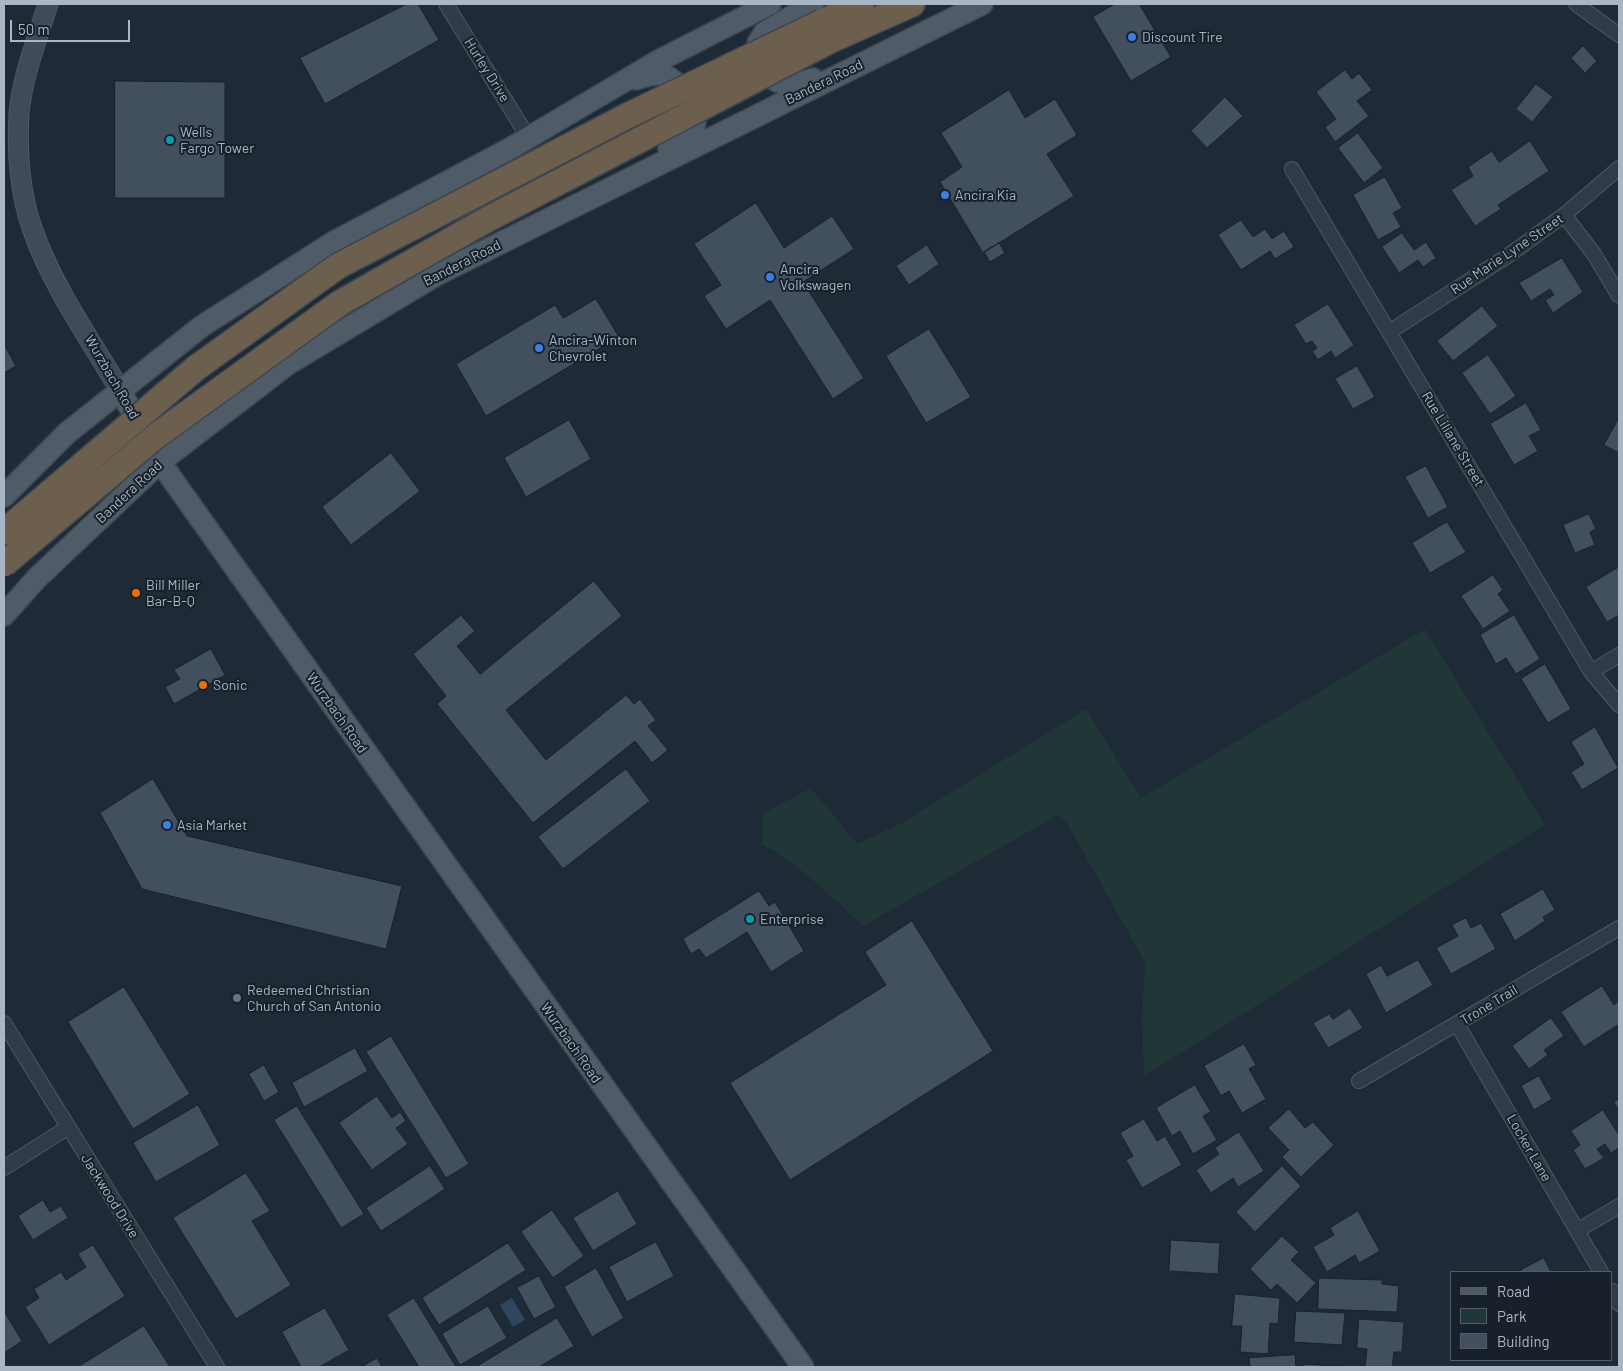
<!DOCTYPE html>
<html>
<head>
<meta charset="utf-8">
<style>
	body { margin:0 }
	#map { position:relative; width:1623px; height:1371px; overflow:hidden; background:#1e2a36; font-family:Barlow,sans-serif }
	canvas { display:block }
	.frame { position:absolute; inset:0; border:5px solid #abb6c4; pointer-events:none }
	.legend { position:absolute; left:1450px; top:1271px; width:162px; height:90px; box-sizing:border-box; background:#17202b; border:1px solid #525c68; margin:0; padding:6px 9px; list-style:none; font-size:15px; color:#abb6c4 }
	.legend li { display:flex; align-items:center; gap:10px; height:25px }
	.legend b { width:25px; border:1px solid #525c68 }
	.scale { position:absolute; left:10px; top:20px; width:120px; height:22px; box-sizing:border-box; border:2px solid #abb6c4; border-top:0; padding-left:6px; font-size:15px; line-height:18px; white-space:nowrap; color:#abb6c4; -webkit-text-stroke:4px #17202b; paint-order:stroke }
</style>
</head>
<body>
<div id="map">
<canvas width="1623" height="1371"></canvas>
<div class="frame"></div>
<ul class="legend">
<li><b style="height:6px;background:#4f5b67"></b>Road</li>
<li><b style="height:14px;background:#203637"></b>Park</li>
<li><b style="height:14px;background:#414f5f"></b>Building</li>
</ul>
<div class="scale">50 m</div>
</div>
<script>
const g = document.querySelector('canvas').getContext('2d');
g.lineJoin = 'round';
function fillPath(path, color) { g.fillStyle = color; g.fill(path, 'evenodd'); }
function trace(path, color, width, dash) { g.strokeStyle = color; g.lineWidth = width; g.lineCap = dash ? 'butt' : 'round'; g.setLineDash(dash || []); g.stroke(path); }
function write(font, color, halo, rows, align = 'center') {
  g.font = font + ' Barlow,sans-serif'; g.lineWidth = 4; g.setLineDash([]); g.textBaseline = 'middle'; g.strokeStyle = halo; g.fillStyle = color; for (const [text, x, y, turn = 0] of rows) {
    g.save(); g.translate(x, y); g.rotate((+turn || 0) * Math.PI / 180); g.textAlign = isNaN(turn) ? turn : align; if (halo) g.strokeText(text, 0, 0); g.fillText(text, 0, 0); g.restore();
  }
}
const green = new Path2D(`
	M1425 629 1545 825 1144 1076 1142 1021 1145 962 1066 822 1058 815 863 926C831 896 801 866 762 844L763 813 811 788 857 844 900 824 1086 709 1141 798Z`);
const water = new Path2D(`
	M512 1298 525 1320 513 1327 500 1305Z`);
const building = new Path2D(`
	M407 4H418L439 40 325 104 300 58Z
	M1115 4H1139L1171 57 1131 81 1093 17Z
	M1583 46 1597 61 1585 73 1571 58Z
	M1345 70 1352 79 1359 73 1372 90 1357 101 1369 116 1335 142 1325 127 1336 119 1316 92Z
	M115 81 225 82V198H115Z
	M1536 84 1553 97 1532 122 1516 109Z
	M1009 90 1025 118 1055 99 1077 135 1047 154 1074 196 983 253 940 182 962 167 941 133Z
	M1225 97 1243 116 1207 148 1191 131Z
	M1358 133 1383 168 1364 183 1338 148Z
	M1530 141 1549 171 1498 205 1501 209 1475 226 1451 190 1473 176 1468 167 1492 151 1499 162Z
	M1385 177 1402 208 1393 213 1401 227 1378 240 1353 195Z
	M756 203 784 248 832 216 854 249 803 282 864 378 833 399 770 300 726 329 704 296 721 285 694 244Z
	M1241 220 1253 237 1265 229 1272 239 1284 231 1294 247 1275 259 1270 251 1241 270 1218 235Z
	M1402 233 1414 250 1426 242 1436 258 1423 267 1418 260 1399 273 1382 247Z
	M999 243 1005 253 990 262 984 252Z
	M927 245 939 264 909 285 896 266Z
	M1562 258 1583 292 1553 313 1545 300 1554 295 1550 289 1531 301 1519 283Z
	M596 299 619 337 486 416 456 364 555 305 563 318Z
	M1328 304 1354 345 1335 358 1331 351 1318 360 1312 351 1317 348 1312 341 1306 344 1294 325Z
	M1482 306 1498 326 1453 361 1437 341Z
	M929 329 971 397 926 423 886 356Z
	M4 344 16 366 4 373Z
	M1488 355 1516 396 1490 414 1462 373Z
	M1357 366 1375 397 1353 409 1335 379Z
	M1526 403 1541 430 1529 436 1538 451 1514 465 1490 424Z
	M1619 418V453L1604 445Z
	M569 420 591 459 526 497 504 458Z
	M391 453 420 491 351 545 322 507Z
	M1426 466 1448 507 1428 518 1405 477Z
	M1589 514 1596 529 1590 532 1595 545 1575 553 1563 525Z
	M1447 522 1466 552 1430 573 1412 543Z
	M1619 567V615L1607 622 1586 587Z
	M1493 575 1503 590 1498 594 1510 611 1483 629 1461 596Z
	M594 581 622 616 506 710 546 760 626 695 634 704 640 699 656 720 648 726 668 750 652 763 635 741 533 823 437 704 446 696 413 654 461 615 475 631 457 646 480 674Z
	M1514 615 1540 659 1516 674 1506 658 1496 664 1480 635Z
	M211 649 225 675 174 704 165 687 180 679 174 670Z
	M1545 664 1571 709 1548 723 1521 679Z
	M1595 727 1618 768 1582 790 1571 772 1584 764 1571 742Z
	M626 769 650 801 563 869 538 837Z
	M153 779 187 836 402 886 386 949 142 889 100 813Z
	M1543 889 1555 910 1543 917 1545 921 1515 941 1500 914Z
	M759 891 769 906 775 902 804 951 771 972 747 932 706 958 699 949 691 954 683 939Z
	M1466 918 1471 928 1481 923 1496 949 1451 974 1436 948 1458 936 1452 925Z
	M912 921 993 1051 790 1180 730 1083 886 985 865 952Z
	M1418 960 1433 985 1386 1013 1366 974 1381 965 1387 976Z
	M1602 986 1614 1005 1619 1001V1024L1584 1047 1561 1012Z
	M124 987 190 1094 133 1129 68 1022Z
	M1350 1008 1363 1028 1328 1048 1313 1023 1329 1014 1333 1019Z
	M1551 1018 1564 1036 1544 1050 1548 1055 1529 1069 1512 1046Z
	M391 1036 469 1164 446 1178 366 1052Z
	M1244 1044 1256 1065 1249 1069 1266 1099 1242 1113 1229 1091 1221 1096 1204 1066Z
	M355 1048 368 1071 304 1107 292 1083Z
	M264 1065 279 1092 264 1101 249 1074Z
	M1539 1076 1552 1099 1534 1110 1521 1086Z
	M1195 1085 1211 1112 1203 1116 1217 1140 1193 1154 1180 1131 1172 1136 1156 1108Z
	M377 1096 392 1118 400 1112 406 1121 396 1128 408 1144 372 1170 339 1123Z
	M1619 1099V1111L1614 1102Z
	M198 1105 220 1145 156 1182 133 1143Z
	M297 1106 364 1214 341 1228 274 1120Z
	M1289 1109 1305 1128 1313 1122 1334 1145 1301 1177 1282 1157 1289 1150 1268 1128Z
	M1603 1110 1619 1135V1148L1611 1153 1605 1144 1597 1149 1604 1158 1585 1169 1573 1150 1580 1145 1571 1131Z
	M1144 1119 1157 1141 1165 1136 1182 1165 1142 1188 1126 1160 1133 1156 1120 1133Z
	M1239 1132 1264 1171 1238 1187 1233 1178 1211 1193 1196 1170 1219 1154 1215 1148Z
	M430 1166 445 1189 381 1231 366 1208Z
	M1282 1166 1301 1186 1255 1232 1236 1212Z
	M246 1173 270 1211 252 1221 291 1285 236 1319 173 1218Z
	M618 1191 637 1224 593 1251 573 1218Z
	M43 1200 50 1212 61 1206 68 1218 33 1240 18 1216Z
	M552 1210 584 1256 553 1278 521 1232Z
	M1358 1211 1380 1251 1359 1263 1355 1255 1327 1272 1313 1247 1334 1235 1330 1228Z
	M1282 1236 1299 1252 1291 1260 1316 1283 1297 1303 1277 1284 1271 1290 1250 1269Z
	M1171 1240 1220 1243 1218 1274 1169 1271Z
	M656 1242 674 1276 627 1302 609 1267Z
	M508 1243 526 1270 439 1325 422 1298Z
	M93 1245 125 1296 49 1345 25 1307 39 1298 34 1289 61 1272 66 1280 86 1267 78 1254Z
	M1544 1258 1551 1272H1522L1521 1270Z
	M596 1268 624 1318 592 1337 564 1287Z
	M539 1276 556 1307 534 1319 517 1288Z
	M1319 1278 1382 1280V1284L1399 1286 1397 1312 1318 1309Z
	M1235 1294 1280 1298 1278 1324 1270 1323 1268 1354 1240 1352 1242 1326H1232Z
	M414 1298 456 1367H419L387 1315Z
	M488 1306 507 1338 460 1365 442 1334Z
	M325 1308 349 1350 319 1367H301L282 1332Z
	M4 1311 22 1341 4 1353Z
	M1296 1311 1345 1313 1342 1345 1294 1342Z
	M557 1318 574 1346 539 1367H476Z
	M1359 1319 1404 1322 1402 1352H1394L1392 1367H1365L1367 1349 1357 1348Z
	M144 1326 170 1367H78Z
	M1295 1355 1296 1367H1250L1249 1358Z
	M377 1358 382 1367H362Z
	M1304 1364 1350 1367H1304Z`);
const minor = new Path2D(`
	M446 4 528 137
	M1576 4 1619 35
	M1292 169 1591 672 1619 705
	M1564 215 1594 254 1619 296
	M1389 332 1509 255 1564 215 1619 168
	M1591 672 1619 655
	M4 1023 217 1367
	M1457 1024 1601 1272
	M1359 1081 1619 928
	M4 1168 67 1128
	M1577 1231 1619 1206
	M1612 1291 1619 1304`);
const secondary = new Path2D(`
	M48 4C37 40 22 77 19 114 17 151 20 193 32 228 52 286 90 339 121 392`);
const primary = new Path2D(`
	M636 79C643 76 656 73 663 75 680 81 702 110 693 129 689 139 678 144 669 149
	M813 79C776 92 764 79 758 43L765 32 813 4
	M121 392 160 462 803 1367
	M4 496 67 433 202 326 332 243 511 148 658 61 770 4
	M4 615 37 578 160 462 288 364 438 274 982 4`);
const motorway = new Path2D(`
	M822 22 861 4
	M831 40 912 4`);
const motorwayBridge = new Path2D(`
	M4 532 196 368 338 266 629 115 822 22
	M4 564 156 436 340 303 488 219 831 40`);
const markers = [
	[1132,37,5,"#3f7fe0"],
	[170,140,5,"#0f9aa8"],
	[945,195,5,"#3f7fe0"],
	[770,277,5,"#3f7fe0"],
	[539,348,5,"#3f7fe0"],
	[136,593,5,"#e8710a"],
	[203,685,5,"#e8710a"],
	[167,825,5,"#3f7fe0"],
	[750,919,5,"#0f9aa8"],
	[237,998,5,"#6b7280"]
];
const poiNames = [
	["Discount Tire",1142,37],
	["Wells",180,132],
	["Fargo Tower",180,148],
	["Ancira Kia",955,195],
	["Ancira",780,269],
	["Volkswagen",780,285],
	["Ancira-Winton",549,340],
	["Chevrolet",549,356],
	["Bill Miller",146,585],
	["Bar-B-Q",146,601],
	["Sonic",213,685],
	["Asia Market",177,825],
	["Enterprise",760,919],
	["Redeemed Christian",247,990],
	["Church of San Antonio",247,1006]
];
const streetNames = [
	["Hurley Drive",487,70,58],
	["Bandera Road",824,82,-26],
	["Rue Marie Lyne Street",1507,254,-34],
	["Bandera Road",462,263,-27],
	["Wurzbach Road",112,377,60],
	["Rue Liliane Street",1453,439,59],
	["Bandera Road",129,492,-43],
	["Wurzbach Road",337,713,55],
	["Trone Trail",1489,1005,-31],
	["Wurzbach Road",571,1043,55],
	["Locker Lane",1529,1148,60],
	["Jackwood Drive",110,1196,58]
];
fillPath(green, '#203637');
fillPath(water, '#30465f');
fillPath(building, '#414f5f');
trace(building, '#19222d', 1);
trace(minor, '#4f5965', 16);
trace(secondary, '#4f5965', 21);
trace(primary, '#3b4450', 24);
trace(motorway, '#3c4651', 28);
trace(minor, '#313b47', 14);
trace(secondary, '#3f4b5a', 19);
trace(primary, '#4f5b67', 21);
trace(motorway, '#6d5f4e', 25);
trace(motorwayBridge, '#3c4651', 28, []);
trace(motorwayBridge, '#6d5f4e', 25);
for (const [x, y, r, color] of markers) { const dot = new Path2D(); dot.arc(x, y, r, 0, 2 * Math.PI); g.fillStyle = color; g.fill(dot); trace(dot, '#17202b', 2); }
write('14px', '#abb6c4', '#17202b', poiNames, 'left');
write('14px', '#abb6c4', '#17202b', streetNames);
</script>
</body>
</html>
